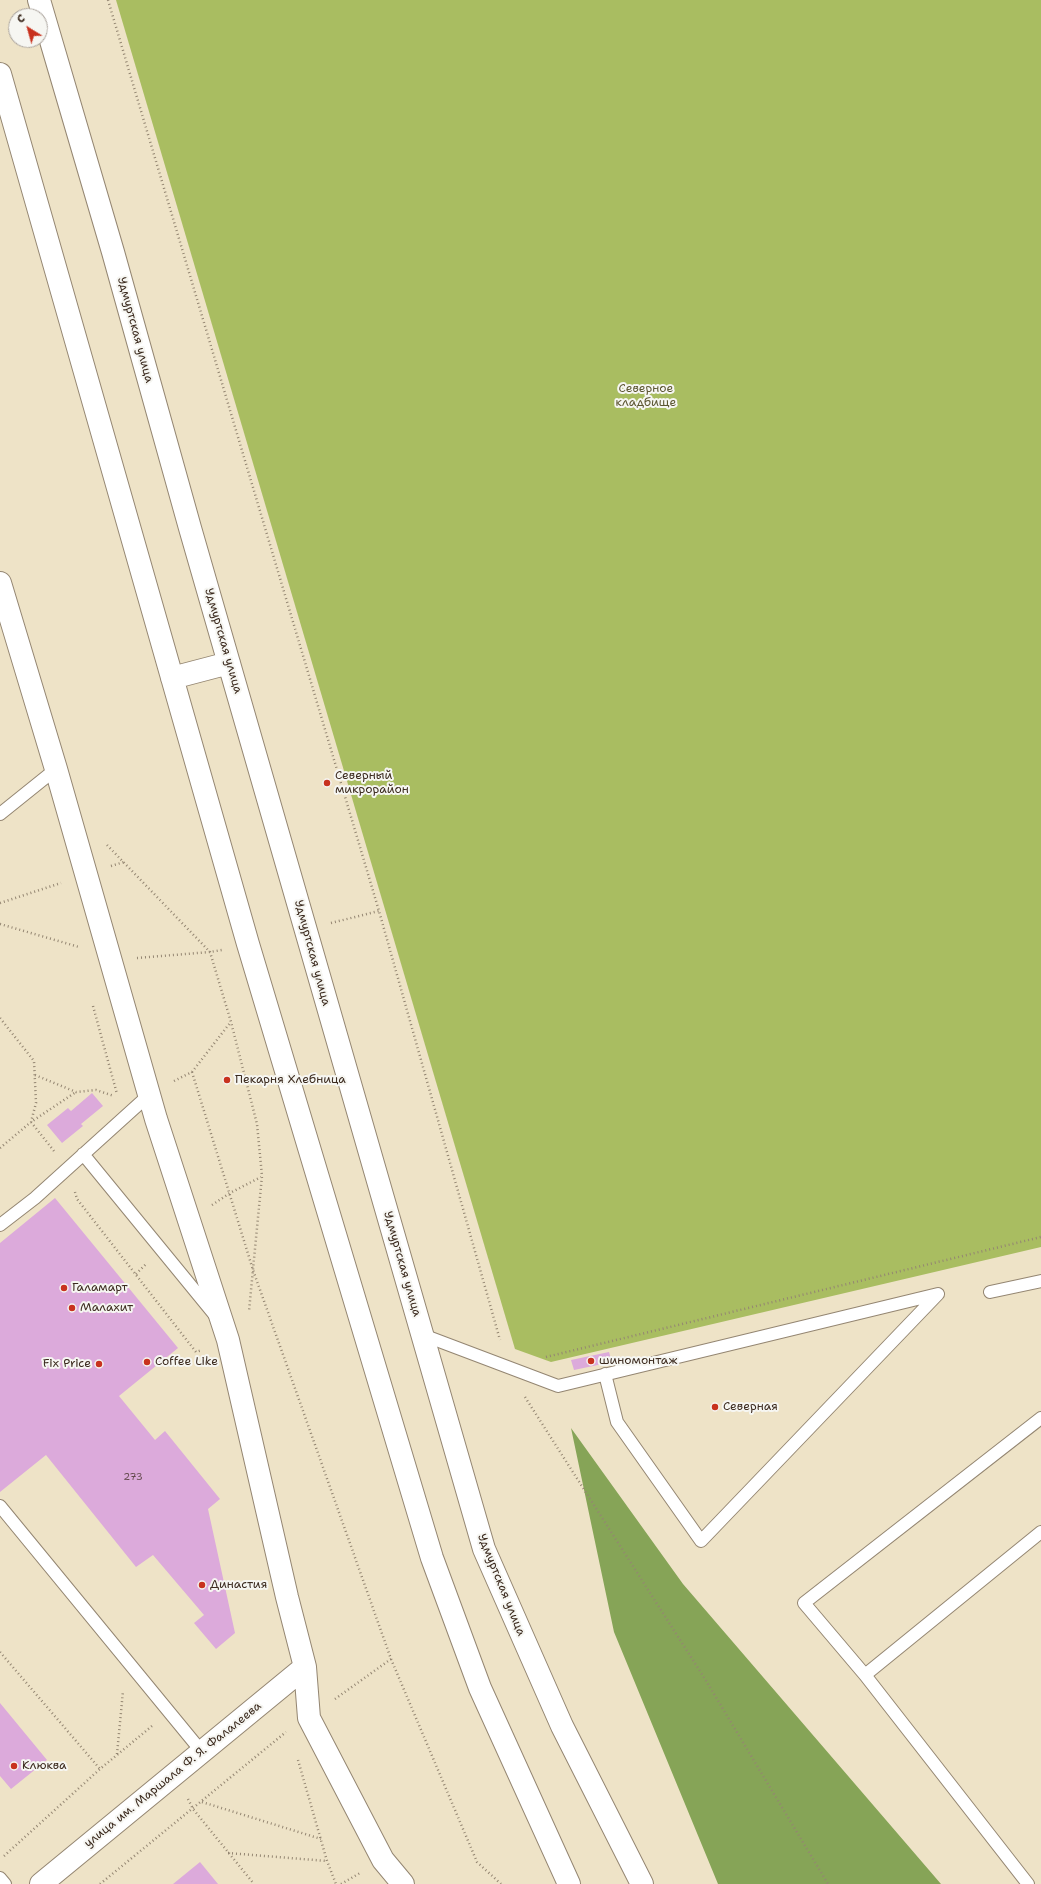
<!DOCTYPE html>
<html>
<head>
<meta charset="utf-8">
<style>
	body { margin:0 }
	#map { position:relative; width:1041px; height:1884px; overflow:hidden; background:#eee3c7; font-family:"Shantell Sans",sans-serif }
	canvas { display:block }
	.north { position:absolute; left:8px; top:8px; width:40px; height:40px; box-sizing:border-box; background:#f6f6f2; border:1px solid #aba49d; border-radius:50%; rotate:323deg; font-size:11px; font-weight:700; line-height:16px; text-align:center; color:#3b2a1e }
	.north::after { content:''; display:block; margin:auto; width:14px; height:18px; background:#c8321e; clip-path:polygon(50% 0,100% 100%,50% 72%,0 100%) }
</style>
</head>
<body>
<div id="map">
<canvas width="1041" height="1884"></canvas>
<div class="north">С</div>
</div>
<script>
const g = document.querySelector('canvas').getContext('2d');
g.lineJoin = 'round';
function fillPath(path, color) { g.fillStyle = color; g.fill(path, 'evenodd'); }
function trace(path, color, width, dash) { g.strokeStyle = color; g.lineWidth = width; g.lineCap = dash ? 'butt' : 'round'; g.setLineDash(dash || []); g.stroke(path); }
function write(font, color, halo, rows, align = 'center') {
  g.font = font + ' "Shantell Sans",sans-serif'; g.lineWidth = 4; g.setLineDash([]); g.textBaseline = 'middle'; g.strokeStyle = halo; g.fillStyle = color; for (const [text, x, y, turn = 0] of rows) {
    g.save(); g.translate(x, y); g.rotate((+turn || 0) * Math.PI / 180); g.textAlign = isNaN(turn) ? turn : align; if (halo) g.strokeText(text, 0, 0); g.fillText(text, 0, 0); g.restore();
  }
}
const green = new Path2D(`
	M116 0H1041V1247L551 1362 515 1349Z`);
const forest = new Path2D(`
	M571 1428 683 1584 941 1884H718L614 1632Z`);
const building = new Path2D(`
	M92 1093 103 1106 81 1124 83 1126 62 1143 47 1125 68 1108 71 1111Z
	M55 1198 178 1348 119 1396 155 1440 165 1431 220 1499 208 1509 235 1633 216 1649 194 1623 204 1615 153 1555 136 1567 46 1455 0 1492V1243Z
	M609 1352 612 1362 574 1370 571 1360Z
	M0 1703 47 1760 11 1789 0 1776Z
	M200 1862 218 1884H173Z`);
const path = new Path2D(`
	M108 0 379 911 500 1340
	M107 845 210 952 231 1022 257 1124 262 1176 249 1311
	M111 866 124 862
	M0 903 61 883
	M331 923 379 911
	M0 924 79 947
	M137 958 210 952 222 950
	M93 1006 117 1094
	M0 1018 34 1061 36 1103 31 1122 0 1148
	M192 1072 253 1270 391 1659 477 1862 501 1884
	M35 1075 76 1092 96 1090 114 1096
	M174 1081 192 1072 230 1023
	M54 1151 31 1122 76 1092
	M75 1192 77 1199 196 1352 202 1350
	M212 1205 230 1193 261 1177
	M136 1274 146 1264
	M546 1357 1041 1237
	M525 1397 705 1679 828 1884
	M0 1652 100 1769
	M335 1699 391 1659
	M117 1754 123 1691
	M298 1760 327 1861 336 1884
	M188 1799 193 1809 254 1884
	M202 1802 321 1839
	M228 1853 327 1861
	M4 1856 100 1769 152 1726
	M100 1884 286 1732
	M341 1884 360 1873`);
const service = new Path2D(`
	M0 814 56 769
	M83 1154 214 1314
	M0 1225 35 1198 150 1094
	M990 1292 1041 1281
	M423 1335 558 1386 938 1294 701 1541 617 1422 605 1374
	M0 1506 202 1752
	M865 1675 1041 1532
	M0 1878 5 1884
	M1028 1884 865 1675 804 1603 1041 1418`);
const minor = new Path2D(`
	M0 583 56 769 156 1119 228 1340 287 1597 305 1667 309 1718 383 1860 403 1884
	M41 1884 305 1667`);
const primary = new Path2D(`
	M39 0 113 252 190 528 484 1549 562 1726 642 1884
	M0 74 248 944 432 1558 480 1688 569 1884
	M172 678 229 663`);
const markers = [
	[327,783,4,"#c8321e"],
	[227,1080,4,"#c8321e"],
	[64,1288,4,"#c8321e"],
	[72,1308,4,"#c8321e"],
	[591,1361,4,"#c8321e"],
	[147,1362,4,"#c8321e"],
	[99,1364,4,"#c8321e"],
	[715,1407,4,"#c8321e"],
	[202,1585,4,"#c8321e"],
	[14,1766,4,"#c8321e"]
];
const numberNames = [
	["273",133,1477]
];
const streetNames = [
	["Удмуртская улица",135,330,75],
	["Удмуртская улица",223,641,74],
	["Удмуртская улица",312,953,75],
	["Удмуртская улица",402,1264,74],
	["Удмуртская улица",501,1585,68],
	["улица им. Маршала Ф. Я. Фалалеева",173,1775,-39]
];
const parkNames = [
	["Северное",646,389],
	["кладбище",646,403]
];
const poiNames = [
	["Северный",335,776],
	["микрорайон",335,790],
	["Пекарня Хлебница",235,1080],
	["Галамарт",72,1288],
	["Малахит",80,1308],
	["шиномонтаж",599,1361],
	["Coffee Like",155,1362],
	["Fix Price",91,1364,"right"],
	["Северная",723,1407],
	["Династия",210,1585],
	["Клюква",22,1766]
];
fillPath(green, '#a9bd61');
fillPath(forest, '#86a457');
fillPath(building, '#dcaadb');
trace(service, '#948672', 14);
trace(minor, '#948672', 24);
trace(primary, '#948672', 24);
trace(path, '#948672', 2.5, [1, 3]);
trace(service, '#fff', 12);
trace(minor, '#fff', 22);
trace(primary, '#fff', 22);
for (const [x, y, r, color] of markers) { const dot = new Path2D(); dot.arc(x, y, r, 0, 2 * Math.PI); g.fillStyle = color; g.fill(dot); trace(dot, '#f6f6f2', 1.5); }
write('10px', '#634a4d', null, numberNames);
write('12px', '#3b2a1e', '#f6f6f2', streetNames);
write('12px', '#5c5632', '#f6f6f2', parkNames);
write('12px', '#3b2a1e', '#f6f6f2', poiNames, 'left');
</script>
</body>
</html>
